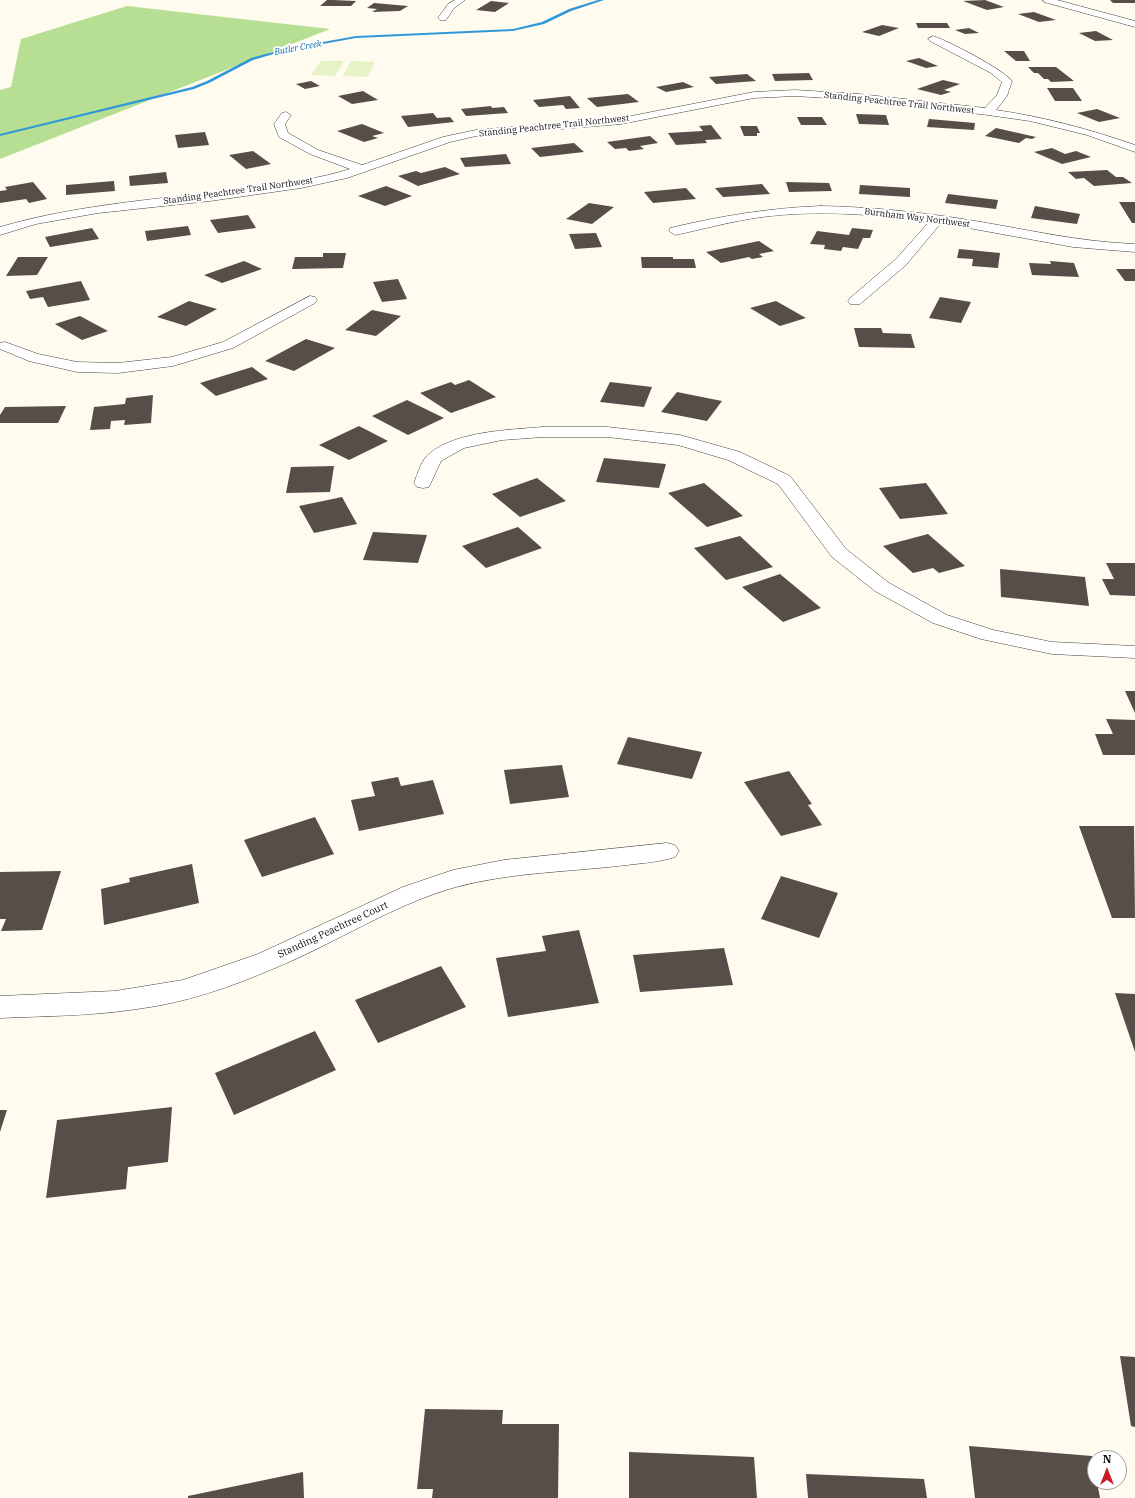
<!DOCTYPE html>
<html>
<head>
<meta charset="utf-8">
<style>
	body { margin:0 }
	#map { position:relative; width:1135px; height:1498px; overflow:hidden; background:#fffbee; font-family:"IBM Plex Serif",serif }
	canvas { display:block }
	.north { position:absolute; left:1087px; top:1450px; width:40px; height:40px; box-sizing:border-box; background:#fff; border:1px solid #9f9f9f; border-radius:50%; rotate:0deg; font-size:11px; font-weight:700; line-height:16px; text-align:center; color:#0e0e0e }
	.north::after { content:''; display:block; margin:auto; width:14px; height:18px; background:#c91b27; clip-path:polygon(50% 0,100% 100%,50% 72%,0 100%) }
</style>
</head>
<body>
<div id="map">
<canvas width="1135" height="1498"></canvas>
<div class="north">N</div>
</div>
<script>
const g = document.querySelector('canvas').getContext('2d');
g.lineJoin = 'round';
function fillPath(path, color) { g.fillStyle = color; g.fill(path, 'evenodd'); }
function trace(path, color, width, dash) { g.strokeStyle = color; g.lineWidth = width; g.lineCap = dash ? 'butt' : 'round'; g.setLineDash(dash || []); g.stroke(path); }
function write(font, color, halo, rows, align = 'center') {
  g.font = font + ' "IBM Plex Serif",serif'; g.lineWidth = 4; g.setLineDash([]); g.textBaseline = 'middle'; g.strokeStyle = halo; g.fillStyle = color; for (const [text, x, y, turn = 0] of rows) {
    g.save(); g.translate(x, y); g.rotate((+turn || 0) * Math.PI / 180); g.textAlign = isNaN(turn) ? turn : align; if (halo) g.strokeText(text, 0, 0); g.fillText(text, 0, 0); g.restore();
  }
}
const forest = new Path2D(`
	M127 6 330 29 0 159V90L11 87 21 39Z`);
const pitch = new Path2D(`
	M321 61H344L335 76 311 75Z
	M351 61 375 62 367 77 343 76Z`);
const stream = new Path2D(`
	M598 0H604L571 11 544 24 513 31 356 38 284 51 253 60 209 83 194 89 0 136V134L192 87 207 81 251 58 284 49 356 36 513 29 542 22 569 9Z`);
const building = new Path2D(`
	M327 0H333L356 1 351 6H320Z
	M985 0 1004 7 987 10 963 1Z
	M1110 0H1135V3H1113Z
	M491 1 509 3 495 12 476 10Z
	M374 3 408 6 400 11 372 12 377 9 367 8Z
	M1034 12 1056 20 1039 22 1018 14Z
	M916 23H947L950 28H918Z
	M882 25 899 28 879 36 862 32Z
	M969 28 979 33 965 34 955 30Z
	M1096 31 1113 40 1095 41 1079 33Z
	M1004 51H1024L1030 61H1016Z
	M919 58 938 66 926 68 906 61Z
	M1028 67H1056L1074 81 1051 82 1048 79H1044L1038 73H1034Z
	M809 73 813 80 775 81 772 74Z
	M747 74 756 81 716 84 709 77Z
	M943 80 960 84 944 90 951 92 941 95 917 89Z
	M311 81 320 86 305 89 296 84Z
	M683 82 694 87 666 92 656 87Z
	M1047 88H1073L1082 101H1055Z
	M363 91 378 100 352 104 338 96Z
	M628 94 639 102 597 107 587 98Z
	M570 96 580 108 566 109 563 105 539 107 533 100Z
	M491 106 492 108 504 107 508 113 466 116 461 109Z
	M1097 109 1120 118 1099 122 1077 113Z
	M433 113 437 118 450 117 454 122 408 127 401 116Z
	M856 114 886 115 889 125 859 124Z
	M797 117H822L827 125H801Z
	M929 119 975 123 974 130 927 127Z
	M362 124 384 133 372 136 378 138 364 142 337 131Z
	M711 125 722 139 705 140 707 143 676 145 668 133 703 131 699 126Z
	M740 126H757L760 133H757V136H744Z
	M996 128 1036 137 1032 139 1026 138 1019 143 985 136Z
	M205 132 209 145 178 148 175 135Z
	M650 136 658 143 640 146 644 149 629 151 626 148 615 149 607 142Z
	M574 143 584 152 540 157 531 148Z
	M1052 148 1065 154 1076 151 1091 157 1062 164 1034 152Z
	M253 151 271 164 246 169 229 155Z
	M506 154 511 164 465 167 460 158Z
	M445 167 460 174 418 186 398 176 416 171 421 173Z
	M1107 170 1116 177H1123L1132 183 1094 186 1084 178 1076 179 1068 172Z
	M166 172 168 183 130 186 129 176Z
	M114 181 115 191 66 195V185Z
	M33 182 47 199 29 203 26 199 0 203V191L7 190 5 187Z
	M786 182 829 183 832 191 789 192Z
	M762 184 770 194 723 197 715 188Z
	M860 185 910 188V197L859 194Z
	M386 186 412 196 385 206 358 196Z
	M686 188 696 199 653 203 644 192Z
	M948 194 998 200 996 209 945 203Z
	M1119 202H1135V223H1132Z
	M589 203 614 207 592 224 566 219Z
	M1035 206 1080 214 1077 224 1031 218Z
	M248 215 256 228 218 233 210 220Z
	M188 226 191 235 147 241 145 231Z
	M92 228 99 239 50 247 45 237Z
	M852 228 873 230 870 238H863L858 249 843 247 841 251 824 249 825 245 810 244 817 231 849 235Z
	M596 233 602 247 575 249 569 234Z
	M759 241 774 251 759 254 763 257 752 259 749 257 721 263 706 252Z
	M959 249 1000 253 998 268 972 266 973 259 957 258Z
	M323 253H346L343 268 292 269 295 257H323Z
	M18 257H48L37 275 6 276Z
	M641 257H673V259H694L696 268H642Z
	M244 261 262 269 222 283 204 275Z
	M1050 261 1074 263 1079 277 1032 275 1029 263 1051 264Z
	M1116 269H1135V281H1125Z
	M398 279 407 299 382 302 373 282Z
	M81 281 90 300 48 307 43 297 30 299 26 291Z
	M940 297 971 302 961 323 929 318Z
	M189 301 217 309 186 326 157 317Z
	M776 301 806 318 780 326 750 308Z
	M372 310 401 316 376 336 345 330Z
	M80 316 108 331 82 340 55 324Z
	M854 328H881L883 333 911 334 915 348 859 347Z
	M306 339 335 348 294 371 265 361Z
	M252 367 268 379 216 396 200 383Z
	M469 380 496 397 451 413 420 393 451 382 455 385Z
	M610 382 652 387 644 407 600 402Z
	M677 392 722 401 707 421 661 412Z
	M153 395 151 423 124 425 125 420 111 421 110 429 90 430 94 407 125 404 126 398Z
	M407 400 444 418 408 435 372 416Z
	M66 406 58 423H0V415L5 407Z
	M359 426 388 441 349 460 319 445Z
	M604 458 666 464 659 488 596 482Z
	M334 466 330 492 286 493 291 467Z
	M537 478 566 501 520 517 492 494Z
	M704 483 743 516 707 527 668 493Z
	M926 483 948 514 900 519 879 488Z
	M342 497 357 524 314 533 299 506Z
	M518 527 542 548 486 568 462 546Z
	M373 532 427 535 418 563 363 560Z
	M928 534 965 566 939 573 933 568 913 573 883 546Z
	M740 536 773 567 726 580 694 548Z
	M1106 563H1135V596L1110 595 1102 579H1114Z
	M1000 569 1085 577 1089 606 1001 597Z
	M780 574 821 608 783 622 742 587Z
	M1125 691H1135V713Z
	M1106 719 1135 720V755H1103L1095 734H1113Z
	M628 737 702 752 692 779 617 764Z
	M562 765 569 797 510 804 504 770Z
	M789 771 812 804 808 805 822 825 781 836 744 782Z
	M398 777 401 786 433 780 444 814 359 831 351 800 375 796 371 782Z
	M315 817 334 854 262 877 244 840Z
	M1079 826H1134L1135 918H1112Z
	M192 864 199 903 104 925 101 889 130 882 129 878Z
	M61 871 42 930 1 931 6 919H0V872Z
	M781 876 838 893 819 938 761 919Z
	M579 930 599 1003 508 1017 496 958 546 951 542 936Z
	M724 948 733 985 640 992 633 955Z
	M441 966 466 1007 378 1043 355 1000Z
	M1115 993 1135 994V1052Z
	M315 1031 336 1070 234 1115 215 1073Z
	M172 1107 168 1162 128 1167 126 1189 46 1198 57 1120Z
	M0 1110H7L0 1132Z
	M1120 1356 1135 1357V1427L1131 1426Z
	M425 1409 503 1410 502 1424H559L558 1498H432L433 1489H417Z
	M969 1446 1092 1456 1095 1482H1097L1100 1498H975Z
	M629 1452 754 1457 757 1498H629Z
	M303 1472 304 1498H188V1496Z
	M806 1474 924 1479 927 1498H808Z`);
const street = new Path2D(`
	M455 0H465L454 8 446 20H440L438 18 448 4Z
	M1043 0H1057L1135 21V27L1044 2Z
	M933 36C947 40 1004 70 1012 81L1007 96 996 110C1044 117 1089 129 1135 145V152L1087 135 1030 121 988 115 859 100 795 96 754 98 621 124 476 136 450 142 347 178 301 188 210 201 98 213 36 224 0 235V227C82 203 168 199 252 187 285 183 319 179 350 169L310 154 279 137 274 124 282 113 286 112 291 115 285 124 288 133 318 150 362 165 443 137 476 130 621 118 754 92 795 90 859 94 985 108 997 95 1002 82 991 73 930 41 928 39Z
	M821 206C871 207 920 212 969 220 1025 229 1079 242 1135 244V252L1073 247 941 223 906 265 860 304H850L848 301 850 298 896 259 929 222C874 214 817 210 762 217 732 221 704 229 675 235L669 231 670 228C721 216 769 208 821 206Z
	M310 296 315 297 317 300 315 303 233 348 173 366 118 373 77 372 29 361 0 349V343L5 342 38 354 77 362 118 363 172 357 223 342Z
	M543 427H607L680 435 740 452 790 476 846 549 889 583 947 615 993 630 1052 642 1135 646V658L1052 654 981 639 933 623 875 591 832 557 778 484 728 460 678 445 607 437H543L502 440 464 448 441 461 429 487 423 488 417 487 414 483C418 473 421 460 430 453 458 431 508 430 543 427Z
	M667 843 675 845 679 851 675 857C660 862 643 863 627 865 570 872 511 872 456 887 392 905 336 943 275 968 231 987 185 1003 137 1009 92 1016 46 1016 0 1018V996L115 991 183 980 258 954 403 887 453 870 504 860Z`);
const farWaternames = [
	["Butler Creek",298,48,-11]
];
const farStreetnames = [
	["Standing Peachtree Trail Northwest",899,103,6],
	["Standing Peachtree Trail Northwest",554,126,-6],
	["Standing Peachtree Trail Northwest",238,191,-8],
	["Burnham Way Northwest",917,218,7]
];
const streetNames = [
	["Standing Peachtree Court",333,930,-25]
];
fillPath(forest, '#b6df93');
fillPath(pitch, '#e5f3c7');
fillPath(stream, '#3098d8');
fillPath(building, '#574e49');
trace(street, '#414141', 1);
fillPath(street, '#fff');
write('italic 9px', '#0d68a9', '#fff', farWaternames);
write('9px', '#0e0e0e', '#fff', farStreetnames);
write('10px', '#0e0e0e', '#fff', streetNames);
</script>
</body>
</html>
